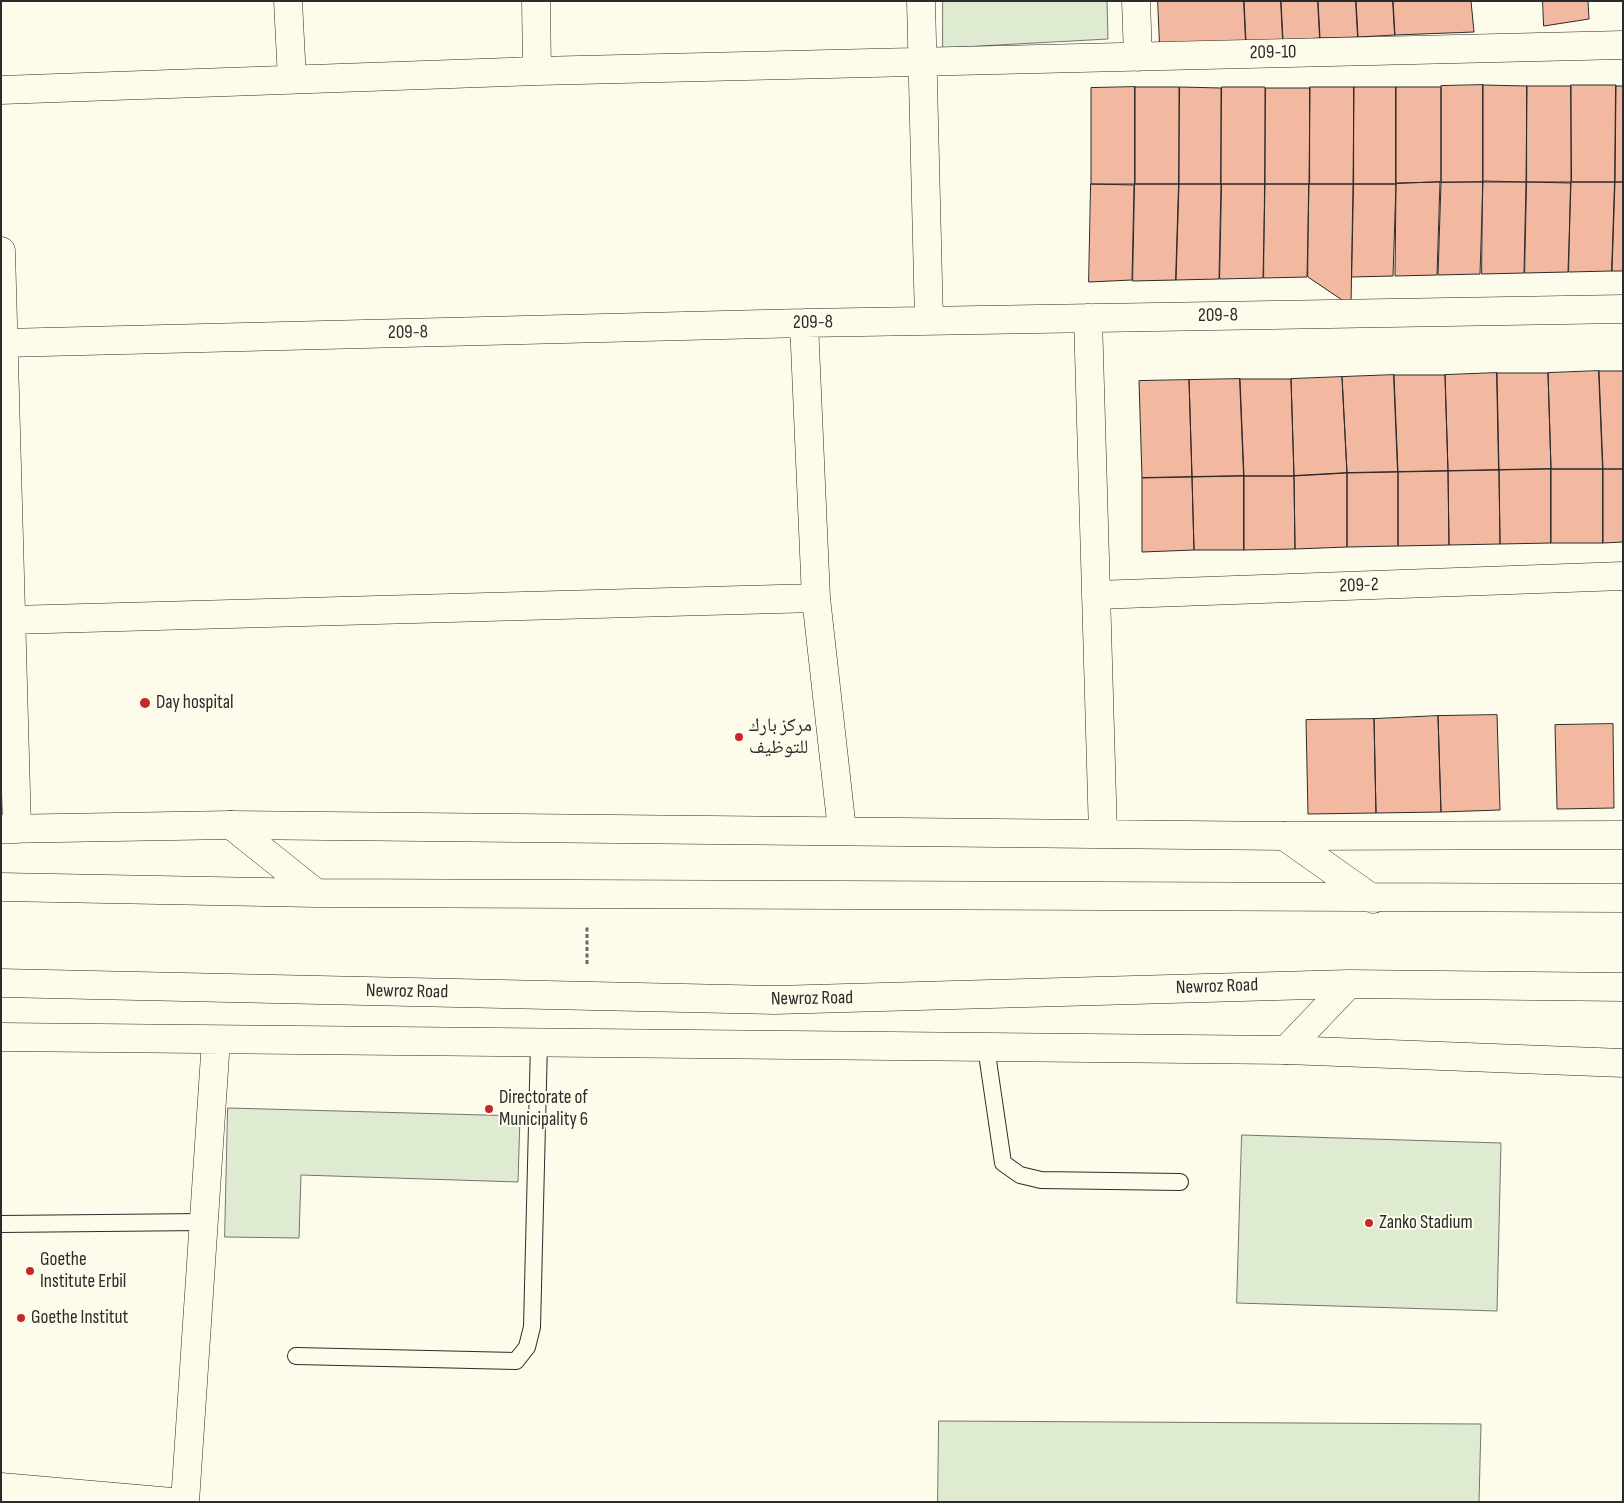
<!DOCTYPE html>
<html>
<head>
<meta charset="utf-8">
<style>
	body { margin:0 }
	#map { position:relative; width:1624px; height:1503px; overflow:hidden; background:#fdfbea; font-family:"Sofia Sans Condensed",sans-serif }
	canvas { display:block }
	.frame { position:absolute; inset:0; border:2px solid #2b2b2b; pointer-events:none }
</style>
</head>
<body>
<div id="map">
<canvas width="1624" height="1503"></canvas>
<div class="frame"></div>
</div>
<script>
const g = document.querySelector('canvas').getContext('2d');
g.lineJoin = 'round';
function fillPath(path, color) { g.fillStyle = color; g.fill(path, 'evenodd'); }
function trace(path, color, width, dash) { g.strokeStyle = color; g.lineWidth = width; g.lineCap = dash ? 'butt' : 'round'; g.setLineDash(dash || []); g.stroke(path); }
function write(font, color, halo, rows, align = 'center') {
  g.font = font + ' "Sofia Sans Condensed","Noto Naskh Arabic",sans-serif'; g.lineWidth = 4; g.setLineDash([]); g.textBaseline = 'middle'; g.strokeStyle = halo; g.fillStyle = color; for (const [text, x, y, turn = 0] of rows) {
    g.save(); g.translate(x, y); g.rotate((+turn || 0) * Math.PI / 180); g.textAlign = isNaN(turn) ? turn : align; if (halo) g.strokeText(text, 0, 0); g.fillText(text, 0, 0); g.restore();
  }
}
const green = new Path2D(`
	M943 1H1107L1108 39 943 48Z
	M228 1108 520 1116 518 1182 301 1175 299 1238 225 1237Z
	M1242 1135 1501 1143 1497 1311 1237 1303Z
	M939 1421 1481 1424 1479 1502H938Z`);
const building = new Path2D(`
	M1158 1H1244L1246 42 1160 46Z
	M1244 1H1281L1283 40 1246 42Z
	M1281 1H1318L1320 38 1283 40Z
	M1318 1H1356L1358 37 1320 38Z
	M1356 1H1393L1395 35 1358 37Z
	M1393 1H1471L1474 32 1395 35Z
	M1543 1H1588L1589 19 1544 26Z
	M1483 85 1527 86 1526 182 1483 181Z
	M1483 85V182H1441V86Z
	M1571 85H1616L1615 182H1572Z
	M1527 86H1571V182H1527Z
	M1616 86H1623V182H1615Z
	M1135 87H1179V184H1135Z
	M1135 87V184H1091V88Z
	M1180 87 1221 88V184H1179Z
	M1222 87H1265V184H1221Z
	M1310 87H1354L1353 184H1310Z
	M1354 87H1396V184H1354Z
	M1396 87H1441V182L1396 183Z
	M1266 88H1310L1309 184H1265Z
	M1440 182 1437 275 1395 276 1396 184Z
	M1483 182 1480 274 1438 275 1441 183Z
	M1483 182H1526L1524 273 1482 274Z
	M1527 182 1571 183 1568 272 1525 273Z
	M1571 182H1615L1612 271 1569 272Z
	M1615 182H1623V271H1612Z
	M1091 184 1134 185 1132 280 1089 282Z
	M1135 184H1179L1176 280 1133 281Z
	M1179 184H1221L1219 279 1176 280Z
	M1222 184H1265L1263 278 1220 279Z
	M1265 184H1309L1307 277 1264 278Z
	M1309 184H1353L1351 306 1308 277Z
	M1354 184H1396L1393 276 1352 277Z
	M1599 371H1623V469H1603Z
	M1599 371 1603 469H1551L1548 373Z
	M1497 373H1548L1551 469 1499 470Z
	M1497 373 1499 470 1448 471 1445 375Z
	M1394 375H1445L1448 471 1398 472Z
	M1394 375 1398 472 1347 473 1342 377Z
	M1342 377 1347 473 1294 476 1291 379Z
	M1240 379H1291L1294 476H1244Z
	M1240 379 1244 476 1192 477 1189 380Z
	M1189 380 1192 477 1142 478 1139 381Z
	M1551 469H1603V543H1551Z
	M1551 469V543L1500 544 1499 470Z
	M1603 469H1623V542L1603 543Z
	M1499 470 1500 544 1449 545 1448 471Z
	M1448 471 1449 545 1398 546V472Z
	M1398 472V546L1347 547V473Z
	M1347 473V547L1295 549 1294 476Z
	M1244 476H1294L1295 549 1244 550Z
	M1244 476V550H1194L1192 477Z
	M1192 477 1194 550 1142 552V478Z
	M1497 715 1500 810 1441 812 1438 716Z
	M1438 716 1441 812 1376 813 1374 719Z
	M1374 719 1376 813 1308 814 1306 720Z
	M1613 724 1614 808 1557 809 1555 725Z`);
const path = new Path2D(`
	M587 964V926`);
const service = new Path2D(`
	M986 1047 1003 1163 1020 1175 1041 1180 1180 1182
	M1 1224 203 1222
	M296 1356 516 1361 527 1347 532 1327 539 1043`);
const minor = new Path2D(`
	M288 1 292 79
	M536 1 537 71
	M921 1 929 321
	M1136 1 1138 57
	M1 90 537 71 1623 45
	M1 251 17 829
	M1088 318 1103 834
	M804 323 816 598 842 830
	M4 343 804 323 1623 309
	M1096 595 1623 576
	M11 620 816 598
	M1 829 231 825 1284 836 1623 835
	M1 1037 1286 1050 1623 1063
	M1 1487 172 1502
	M185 1502 216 1040`);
const primary = new Path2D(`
	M231 825 316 893
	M1284 836 1373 899
	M1 887 316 893 1623 898
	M1 983 775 1000 1349 984 1623 987
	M1286 1050 1349 984`);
const markers = [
	[145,703,6,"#c62828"],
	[739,737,5,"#c62828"],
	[489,1109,5,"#c62828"],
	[1369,1223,5,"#c62828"],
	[30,1271,5,"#c62828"],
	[21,1318,5,"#c62828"]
];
const streetNames = [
	["209-10",1273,53,-1],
	["209-8",1218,316,-1],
	["209-8",813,323,-1],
	["209-8",408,333,-1],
	["209-2",1359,586,-2],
	["Newroz Road",1217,987,-2],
	["Newroz Road",407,992,1],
	["Newroz Road",812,999,-1]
];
const poiNames = [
	["Day hospital",156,703],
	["مركز بارك",749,726],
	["للتوظيف",749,748],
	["Directorate of",499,1098],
	["Municipality 6",499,1120],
	["Zanko Stadium",1379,1223],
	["Goethe",40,1260],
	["Institute Erbil",40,1282],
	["Goethe Institut",31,1318]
];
fillPath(green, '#deebd1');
trace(green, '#74746e', 1);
fillPath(building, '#f2b8a0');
trace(building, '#2b2b2b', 1);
trace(service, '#2b2b2b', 18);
trace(minor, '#2b2b2b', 29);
trace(primary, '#2b2b2b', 29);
trace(path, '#6a6964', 3, [4, 2.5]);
trace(service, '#fdfbea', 16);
trace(minor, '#fdfbea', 28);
trace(primary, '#fdfbea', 28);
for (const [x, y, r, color] of markers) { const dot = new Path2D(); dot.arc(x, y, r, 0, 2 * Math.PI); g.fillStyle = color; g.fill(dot); trace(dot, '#fdfbea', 2); }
write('19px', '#2b2b2b', '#fdfbea', streetNames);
write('19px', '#2b2b2b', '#fdfbea', poiNames, 'left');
</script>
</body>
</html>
